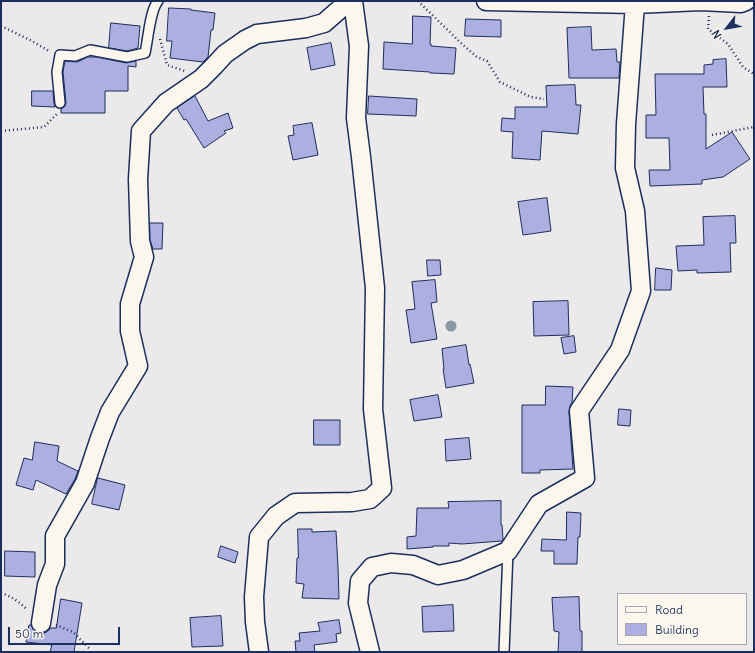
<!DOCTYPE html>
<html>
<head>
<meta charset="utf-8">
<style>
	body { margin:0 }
	#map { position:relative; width:755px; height:653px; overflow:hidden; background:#ebe9ea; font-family:Delius,sans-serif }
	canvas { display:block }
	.frame { position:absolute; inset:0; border:2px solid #1b2f5e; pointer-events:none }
	.legend { position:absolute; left:617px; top:593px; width:130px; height:52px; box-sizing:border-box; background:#fbf7ec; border:1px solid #a1a7b3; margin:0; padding:5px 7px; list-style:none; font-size:12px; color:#1b2f5e }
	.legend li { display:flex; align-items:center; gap:8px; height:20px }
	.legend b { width:20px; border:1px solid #a1a7b3 }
	.north { position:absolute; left:707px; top:8px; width:40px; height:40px; -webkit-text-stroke:3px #fbf7ec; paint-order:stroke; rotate:239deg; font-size:11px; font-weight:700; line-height:16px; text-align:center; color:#1b2f5e }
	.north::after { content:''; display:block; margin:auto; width:14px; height:18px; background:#1b2f5e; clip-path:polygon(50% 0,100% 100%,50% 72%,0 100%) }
	.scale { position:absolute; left:8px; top:627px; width:112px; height:18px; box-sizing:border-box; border:2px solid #1b2f5e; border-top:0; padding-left:5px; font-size:12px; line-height:14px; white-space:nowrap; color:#1b2f5e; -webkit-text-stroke:3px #fbf7ec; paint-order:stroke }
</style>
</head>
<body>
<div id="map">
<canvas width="755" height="653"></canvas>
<div class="frame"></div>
<ul class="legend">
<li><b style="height:5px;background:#fbf7ec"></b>Road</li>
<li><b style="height:11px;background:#acafe0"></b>Building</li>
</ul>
<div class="north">N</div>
<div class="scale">50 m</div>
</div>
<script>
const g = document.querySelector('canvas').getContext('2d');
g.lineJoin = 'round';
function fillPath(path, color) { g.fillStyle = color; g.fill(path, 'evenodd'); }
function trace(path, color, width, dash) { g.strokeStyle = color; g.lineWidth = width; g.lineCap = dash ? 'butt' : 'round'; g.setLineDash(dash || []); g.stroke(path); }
const building = new Path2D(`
	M169 8 191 9V10L215 13 213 30H211L208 57 203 62 170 58 172 41H167Z
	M413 16 431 17 430 44H431V46L456 48 454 74 430 73V72L383 69 384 42 412 44Z
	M466 19 501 20V37L465 36Z
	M111 23 140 26 138 48 127 51 109 48Z
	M591 27 592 50 616 49 617 62H620L619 78H569L567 28Z
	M331 43 335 65 311 70 307 48Z
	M88 57H97L126 63 136 61V67L128 66V91H105V113H61V109L65 106 66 103 63 72 65 61 77 62Z
	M726 59 727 87H703L704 114H706V149L732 132 750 159 723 177 702 180V184L650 186 649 170H670L669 138H646V115H656L655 74H704V65L713 64V60Z
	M575 85 576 105H581L578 134 542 131 540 160 512 158 513 132 501 131 502 118 515 119V107H547L546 86Z
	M32 91H53L54 104 55 107 32 106Z
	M195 96 208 121 228 113 233 128 224 131 226 133 204 148 186 119 184 120 177 108Z
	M369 96 417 99 416 116 368 114Z
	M312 123 318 155 293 160 288 136 294 135 293 126Z
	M547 198 551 231 523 235 518 202Z
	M735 216 736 243H730L731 272 697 273V270L678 271 676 246 704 245 703 217Z
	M150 223H163L162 249H153L150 240Z
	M427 260H440L441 275 428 276Z
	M656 268 672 270 671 290H655Z
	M435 280 437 302 431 303 437 339 411 343 406 310 415 309 412 282Z
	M568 301 569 335 534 336 533 302Z
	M574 336 576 352 564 354 561 338Z
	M466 345 469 365 470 364 474 383 446 388 443 369H444L442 349Z
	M546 386 573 387 572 402 570 406 569 412 573 469 540 470V473H522V405H545Z
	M438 395 442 417 414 421 410 400Z
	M619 409 631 410 630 426 618 425Z
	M314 420H340V445H314Z
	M469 438 471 459 446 461 445 440Z
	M35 442 59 446 57 461 78 471 75 479 66 494 36 480 33 490 16 485 24 458 32 460Z
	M98 478 125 485 119 510 92 504Z
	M501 501V525H502L503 539 502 541 462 544 449 543V546H433V547L407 549V537L416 536 417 508H449L448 502Z
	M567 512 581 513 580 537H578L577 564H554V551H541L542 539 566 540Z
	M298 529H312V532L336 531 338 567 339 599 302 598 304 584 296 583 297 558H298Z
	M221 546 238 552 235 563 218 557Z
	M5 551 35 552V577L5 576Z
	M579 597 580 631H582V652H558L559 632 554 631 552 598Z
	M61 599 82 603 74 652H50L52 645 26 642 29 625H31L35 631 40 633H45L49 630 50 628H56Z
	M453 605 454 631 423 632 422 607Z
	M221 616 223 646 192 647 190 618Z
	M339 620 341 633 336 634 337 642 314 645 315 652H296L295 641H300L299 633 320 631 318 623Z`);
const path = new Path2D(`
	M418 1 462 44 477 57 487 61 500 82 531 97 544 99
	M709 16 708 29 728 44 743 67 754 74
	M1 26 30 40 49 51
	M160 39 167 65 185 71
	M1 131 44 127 57 114
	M712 135 754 127
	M1 593C11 596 20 602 27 610
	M56 625 73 632 90 649`);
const lane = new Path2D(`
	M60 103 57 72 60 55 75 56 90 50 127 57 145 53C148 40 150 10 158 1
	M504 652 508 551`);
const street = new Path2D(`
	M486 1 635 4V1
	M41 623 47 585 55 564V536L85 483 100 438 110 412 138 366 130 331V304L144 257 140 241 138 179 141 131 166 103 201 79 214 66 225 54 245 40 257 34 306 28 324 23 349 1
	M259 652 255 622 254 597 259 537 276 516 295 503 352 502 370 499 382 488 373 409 375 288 361 157 356 118 359 46 353 1
	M370 652 358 603 360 581 372 567 391 563 413 565 438 575 463 570 508 551 539 504 585 478 579 411 620 350 641 291 635 211 625 168 626 124 635 4 701 1 741 3 746 1`);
const trees = [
	[451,326]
];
fillPath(building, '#acafe0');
trace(building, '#1b2f5e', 1);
trace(lane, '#1b2f5e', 12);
trace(street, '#1b2f5e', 21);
trace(path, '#1b2f5e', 2.5, [1, 3]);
trace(lane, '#fbf7ec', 9);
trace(street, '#fbf7ec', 18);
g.fillStyle = '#8998a7';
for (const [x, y] of trees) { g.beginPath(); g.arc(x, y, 5.5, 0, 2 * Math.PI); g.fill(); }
</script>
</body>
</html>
